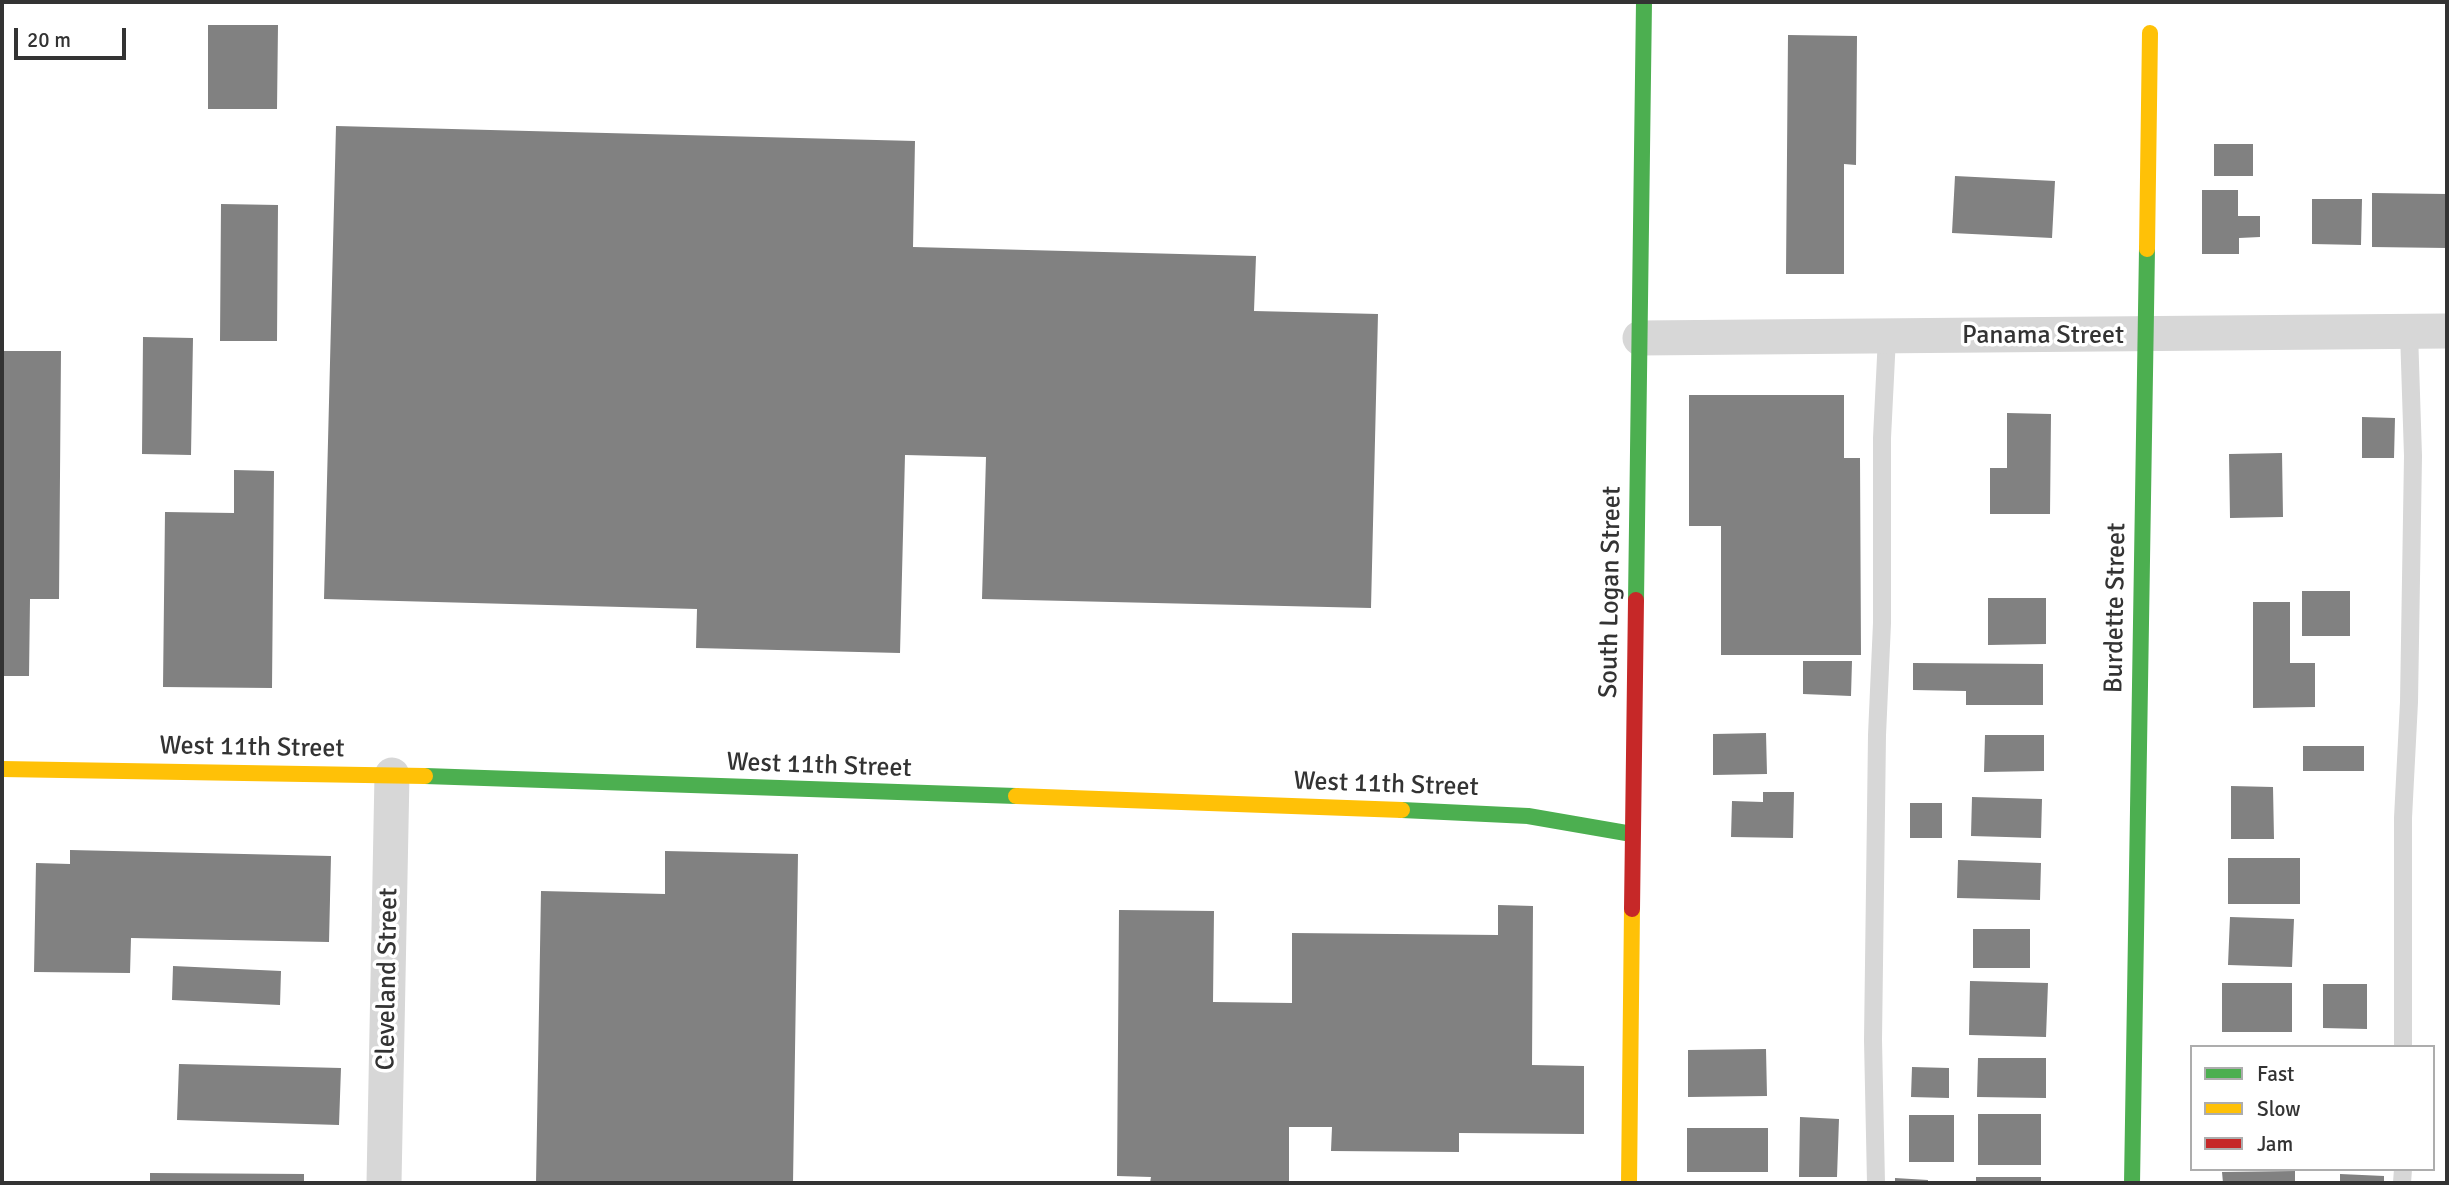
<!DOCTYPE html>
<html>
<head>
<meta charset="utf-8">
<style>
	body { margin:0 }
	#map { position:relative; width:2449px; height:1185px; overflow:hidden; background:#fff; font-family:Signika,sans-serif }
	canvas { display:block }
	.frame { position:absolute; inset:0; border:4px solid #333; pointer-events:none }
	.legend { position:absolute; left:2190px; top:1045px; width:245px; height:126px; box-sizing:border-box; background:#fff; border:2px solid #adadad; margin:0; padding:9px 12px; list-style:none; font-size:21px; color:#333 }
	.legend li { display:flex; align-items:center; gap:14px; height:35px }
	.legend b { width:35px; border:2px solid #adadad }
	.scale { position:absolute; left:14px; top:28px; width:112px; height:32px; box-sizing:border-box; border:4px solid #333; border-top:0; padding-left:9px; font-size:21px; line-height:24px; white-space:nowrap; color:#333; -webkit-text-stroke:5px #fff; paint-order:stroke }
</style>
</head>
<body>
<div id="map">
<canvas width="2449" height="1185"></canvas>
<div class="frame"></div>
<ul class="legend">
<li><b style="height:9px;background:#4caf50"></b>Fast</li>
<li><b style="height:9px;background:#ffc107"></b>Slow</li>
<li><b style="height:9px;background:#c62828"></b>Jam</li>
</ul>
<div class="scale">20 m</div>
</div>
<script>
const g = document.querySelector('canvas').getContext('2d');
g.lineJoin = 'round';
function fillPath(path, color) { g.fillStyle = color; g.fill(path, 'evenodd'); }
function trace(path, color, width, dash) { g.strokeStyle = color; g.lineWidth = width; g.lineCap = dash ? 'butt' : 'round'; g.setLineDash(dash || []); g.stroke(path); }
function write(font, color, halo, rows, align = 'center') {
  g.font = font + ' Signika,sans-serif'; g.lineWidth = 7; g.setLineDash([]); g.textBaseline = 'middle'; g.strokeStyle = halo; g.fillStyle = color; for (const [text, x, y, turn = 0] of rows) {
    g.save(); g.translate(x, y); g.rotate((+turn || 0) * Math.PI / 180); g.textAlign = isNaN(turn) ? turn : align; if (halo) g.strokeText(text, 0, 0); g.fillText(text, 0, 0); g.restore();
  }
}
const building = new Path2D(`
	M208 25H278L277 109H208Z
	M1788 35 1857 36 1856 165 1844 164V274H1786Z
	M336 126 915 141 913 247 1256 256 1254 311 1378 314 1371 608 982 599 986 457 905 455 900 653 696 648 697 609 324 599Z
	M2214 144H2253V176H2214Z
	M1955 176 2055 181 2052 238 1952 233Z
	M2202 190H2238V216H2260V237L2239 238V254H2202Z
	M2372 193 2447 194V248L2372 247Z
	M2312 199H2362L2361 245 2312 244Z
	M221 204 278 205 277 341H220Z
	M143 337 193 338 191 455 142 454Z
	M2 351H61L59 599H30L29 676H2Z
	M1689 395H1844V458H1860L1861 655H1721V526H1689Z
	M2007 413 2051 414 2050 514H1990V468H2007Z
	M2362 417 2395 418 2394 458H2362Z
	M2282 453 2283 517 2230 518 2229 454Z
	M234 470 274 471 272 688 163 687 165 512 234 513Z
	M2302 591H2350V636H2302Z
	M1988 598H2046V644L1988 645Z
	M2253 602H2290V663H2315V707L2253 708Z
	M1803 661H1852L1851 696 1803 694Z
	M1913 663 2043 664V705H1966V691L1913 690Z
	M1766 733 1767 774 1713 775V734Z
	M1985 735H2044V771L1984 772Z
	M2303 746H2364V771H2303Z
	M2231 786 2273 787 2274 839H2231Z
	M1763 792H1794L1793 838 1731 837 1732 801 1763 802Z
	M1972 797 2042 799 2041 838 1971 836Z
	M1910 803H1942V838H1910Z
	M70 850 331 856 329 942 131 938 130 973 34 972 36 863 70 864Z
	M665 851 798 854 793 1183H536L541 891 665 894Z
	M2228 858H2300V904H2228Z
	M1958 860 2041 863 2040 900 1957 898Z
	M1498 905 1533 906 1532 1065 1584 1066V1134L1459 1133V1152L1331 1151 1332 1127H1289V1183H1150L1151 1177 1117 1176 1119 910 1214 911 1213 1002 1292 1003V933L1498 935Z
	M2230 917 2294 919 2292 967 2228 965Z
	M1973 929H2030V968H1973Z
	M173 966 281 971 280 1005 172 1000Z
	M1970 981 2048 983 2046 1037 1969 1035Z
	M2222 983H2292V1032H2222Z
	M2323 984H2367V1029L2323 1028Z
	M1766 1049 1767 1096 1688 1097V1050Z
	M1978 1058H2046V1098L1977 1097Z
	M179 1064 341 1068 339 1125 177 1120Z
	M1912 1067 1949 1068V1098L1911 1097Z
	M1978 1114H2041V1165H1978Z
	M1909 1115H1954V1162H1909Z
	M1800 1117 1839 1119 1837 1177H1799Z
	M1687 1128H1768V1172H1687Z
	M2295 1171V1183H2223L2222 1172Z
	M150 1173 304 1174V1183H150Z
	M2340 1174 2384 1176V1183H2340Z
	M1976 1177H2041V1183H1976Z
	M1895 1178 1928 1180V1183H1895Z`);
const lane = new Path2D(`
	M2403 1047V818L2409 702 2413 456 2409 332
	M1876 1183 1873 1040 1877 735 1882 623V438L1887 337
	M2402 1183 2403 1169`);
const street = new Path2D(`
	M1640 338 2447 331
	M384 1183 392 775`);
const fast = new Path2D(`
	M1636 600 1644 2
	M425 776 1016 796
	M1402 810 1528 816 1632 834
	M2132 1183 2147 249`);
const slow = new Path2D(`
	M2147 249 2150 33
	M2 769 425 776
	M1016 796 1402 810
	M1629 1183 1632 909`);
const jam = new Path2D(`
	M1632 909 1636 600`);
const streetNames = [
	["Panama Street",2043,336],
	["South Logan Street",1611,592,-89],
	["Burdette Street",2116,608,-89],
	["West 11th Street",252,748,1],
	["West 11th Street",819,766,2],
	["West 11th Street",1386,785,2],
	["Cleveland Street",388,979,-89]
];
fillPath(building, '#818181');
trace(lane, '#d7d7d7', 18);
trace(street, '#d7d7d7', 35);
trace(fast, '#4caf50', 16);
trace(slow, '#ffc107', 16);
trace(jam, '#c62828', 16);
write('26px', '#333', '#fff', streetNames);
</script>
</body>
</html>
